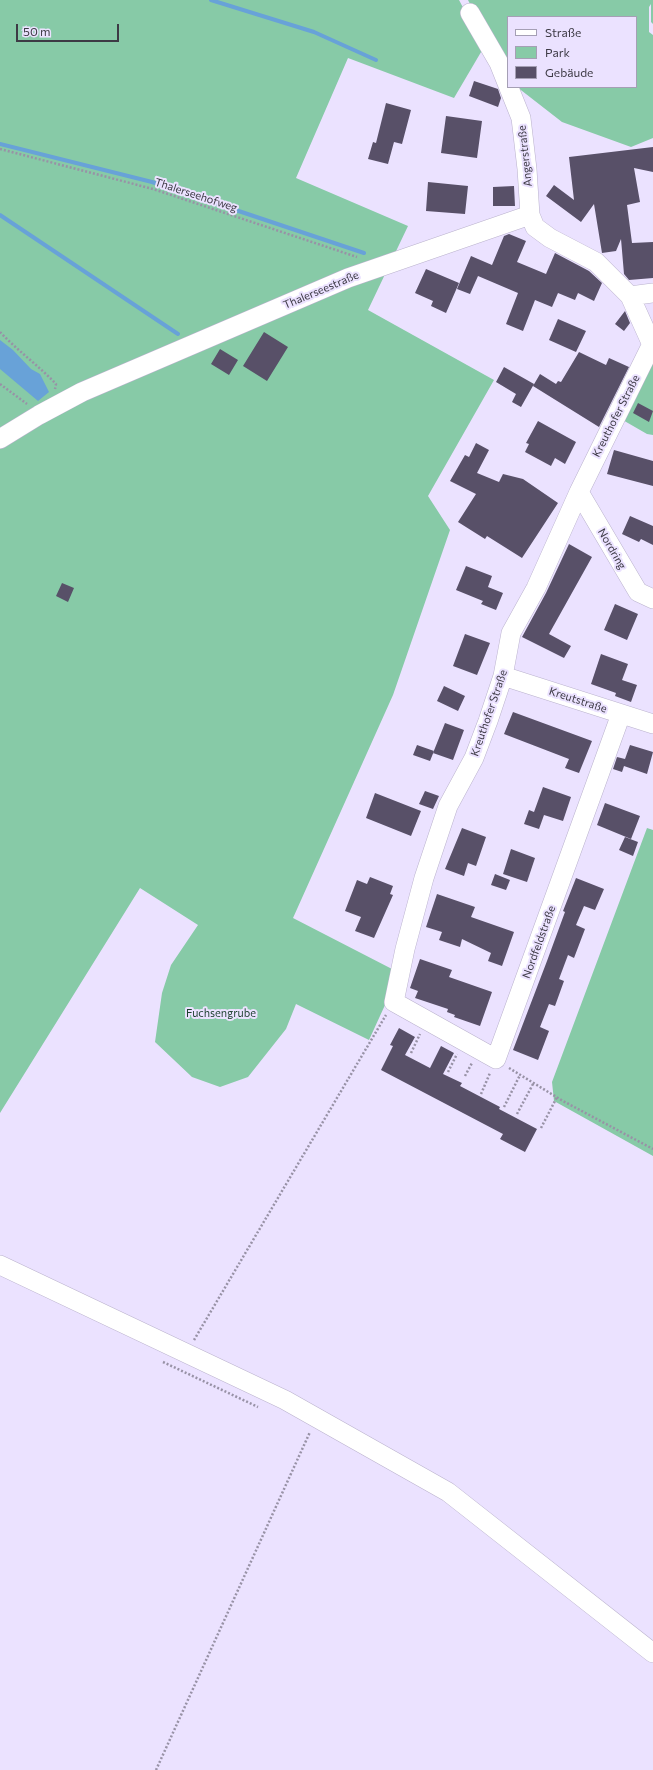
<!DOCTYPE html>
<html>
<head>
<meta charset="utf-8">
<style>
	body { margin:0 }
	#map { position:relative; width:653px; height:1770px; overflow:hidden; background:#ebe2ff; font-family:Commissioner,sans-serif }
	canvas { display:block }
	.legend { position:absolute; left:507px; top:16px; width:130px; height:72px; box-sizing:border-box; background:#ebe2ff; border:1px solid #a59fb5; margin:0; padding:5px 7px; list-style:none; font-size:12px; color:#3d3a45 }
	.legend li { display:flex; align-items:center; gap:8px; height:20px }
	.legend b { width:20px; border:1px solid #a59fb5 }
	.scale { position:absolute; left:16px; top:24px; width:103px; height:18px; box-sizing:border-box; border:2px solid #3d3a45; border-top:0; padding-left:5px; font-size:12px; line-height:14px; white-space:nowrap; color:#3d3a45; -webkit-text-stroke:3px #ebe2ff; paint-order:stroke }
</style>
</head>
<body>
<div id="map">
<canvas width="653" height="1770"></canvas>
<ul class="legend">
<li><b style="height:5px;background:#fff"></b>Straße</li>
<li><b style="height:11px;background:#87caa7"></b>Park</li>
<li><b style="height:11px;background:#585068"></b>Gebäude</li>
</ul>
<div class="scale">50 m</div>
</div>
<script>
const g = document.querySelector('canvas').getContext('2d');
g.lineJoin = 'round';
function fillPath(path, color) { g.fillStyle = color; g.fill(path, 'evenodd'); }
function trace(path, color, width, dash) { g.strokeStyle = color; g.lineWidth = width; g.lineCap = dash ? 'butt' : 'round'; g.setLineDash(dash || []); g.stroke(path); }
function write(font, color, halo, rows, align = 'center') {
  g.font = font + ' Commissioner,sans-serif'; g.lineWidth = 4; g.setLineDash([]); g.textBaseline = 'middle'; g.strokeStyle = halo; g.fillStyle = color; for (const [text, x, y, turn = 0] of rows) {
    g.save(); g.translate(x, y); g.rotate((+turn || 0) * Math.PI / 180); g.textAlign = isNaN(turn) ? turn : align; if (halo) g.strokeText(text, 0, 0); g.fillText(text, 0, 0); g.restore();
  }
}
const green = new Path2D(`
	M0 0H459L484 47 454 98 348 58 296 178 408 226 368 310 494 380 428 496 450 530 393 695 293 918 392 969 385 1005 369 1040 296 1004 286 1029 248 1077 220 1087 192 1077 155 1042 162 993 171 965 198 925 140 888 0 1113Z
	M468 0H653V24L651 22V4L649 7V32L653 35V138L631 147 562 122 517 87H636V17H508V80Z
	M653 364V435L647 434 621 419 645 370Z
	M647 828 653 830V1156L554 1101 552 1082Z`);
const water = new Path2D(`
	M0 340 13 350 31 369 40 374 49 392 38 401 0 369Z`);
const stream = new Path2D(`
	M211 0 314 32 376 60
	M0 144 152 182 364 253
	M0 215 178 334`);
const building = new Path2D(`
	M474 81 498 89 501 98 498 107 469 96Z
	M386 103 411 110 402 144 394 142 388 164 368 159 373 142 376 143Z
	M446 116 482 121 477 158 441 153Z
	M653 147V172L634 168 640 202 627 205 632 243 653 242V278L629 280 624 274 621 239 616 251 602 253 594 204 581 222 546 196 554 185 574 200 569 157Z
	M428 182 468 186 465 214 426 211Z
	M514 186 515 206H493V187Z
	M509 234 526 241 517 262 546 274 555 253 589 271 602 283 594 301 578 293 575 300 558 293 552 307 535 300 523 331 506 324 518 293 478 276 470 294 457 289 471 256 492 265 504 236Z
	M426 269 459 283 446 313 431 306 433 301 415 293Z
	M625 311 630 323 624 331 615 324Z
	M558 319 586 331 576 352 549 340Z
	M264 332 288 347 267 381 243 366Z
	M220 349 238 360 229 375 211 364Z
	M579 352 606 365 609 358 629 367 599 427 533 386 540 374 556 384 558 381 561 382Z
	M504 367 534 384 521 407 512 402 516 394 496 382Z
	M638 403 653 411 649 422 633 413Z
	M538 421 576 442 565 464 555 458 551 466 525 452 529 444 526 443Z
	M476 443 489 450 477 473 499 482 503 474 523 479 558 503 522 558 487 536 485 539 458 522 476 494 450 481 465 455 469 457Z
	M614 450 653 461V486L607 474Z
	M630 516 653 526V545L641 539 639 542 622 534Z
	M569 544 592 557 549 634 571 646 564 658 522 637 546 593Z
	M466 566 492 576 488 587 503 593 496 610 481 604 483 601 456 590Z
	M62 583 74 588 68 602 56 596Z
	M615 604 638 614 627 640 604 630Z
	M465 634 490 643 477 675 453 666Z
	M601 654 628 664 622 680 637 685 631 702 615 696 616 693 591 684Z
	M444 686 465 696 458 711 437 701Z
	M513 712 592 741 579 773 565 768 569 759 504 734Z
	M445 723 464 730 453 760 433 753Z
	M417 745 434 751 430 761 413 755Z
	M630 745 653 752 647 774 624 766 622 772 613 769 617 757 625 759Z
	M543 787 571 797 563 821 544 815 539 829 524 824 529 810 534 812Z
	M425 791 439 796 433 809 419 804Z
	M375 793 421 811 411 836 366 818Z
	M605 803 640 816 631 839 597 825Z
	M462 828 486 837 476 866 468 863 464 876 445 869Z
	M625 837 638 842 633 856 619 850Z
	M511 849 535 858 527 882 503 874Z
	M495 874 510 880 506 890 491 885Z
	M370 877 393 886 390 894 393 895 374 938 355 931 361 917 345 911 357 880 367 884Z
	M576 878 604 889 595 910 584 906 576 925 585 929 574 958 568 955 559 979 564 981 555 1006 549 1004 540 1027 549 1031 538 1060 513 1050 547 961 565 912 563 911Z
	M437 894 475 907 471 917 514 932 502 966 488 961 491 953 462 939 460 947 439 940 442 932 426 927Z
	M420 959 452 970 449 977 492 992 480 1026 454 1017 455 1015 447 1012 448 1009 415 998 418 991 410 988Z
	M399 1028 415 1037 405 1055 430 1068 441 1046 454 1053 443 1074 462 1083 460 1086 500 1107 499 1109 537 1129 525 1152 500 1139 503 1134 381 1070 393 1046 390 1045Z`);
const path = new Path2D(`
	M0 149 153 189 357 257
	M0 332C18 351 39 366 56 384L55 389
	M0 384 27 404
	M411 1053 420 1034
	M509 1068 563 1101 653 1149
	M448 1072 457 1054
	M465 1076 472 1063
	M481 1094 490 1073
	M504 1107 520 1075
	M517 1114 533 1084
	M541 1128 557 1097
	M194 1340 386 1015
	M163 1362 258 1407
	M156 1770 310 1432`);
const minor = new Path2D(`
	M470 13 499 63 521 118 527 169 530 215 535 227 550 238 596 262 630 296 653 347
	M630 296 653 293
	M0 439 39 415 82 392 348 278 530 215
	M579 492 638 592 653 599
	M503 676 653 724
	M621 714 496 1059 394 1002 405 949 424 878 448 806 474 758 488 721 503 676 511 633 536 588 579 492 651 346
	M0 1265 285 1400 448 1492 653 1653`);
const streetNames = [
	["Angerstraße",525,156,-96],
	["Thalerseehofweg",196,195,18],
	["Thalerseestraße",321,290,-23],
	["Kreuthofer Straße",616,416,-63],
	["Nordring",612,549,60],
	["Kreutstraße",578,700,18],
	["Kreuthofer Straße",489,713,-71],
	["Nordfeldstraße",539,942,-70]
];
const parkNames = [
	["Fuchsengrube",221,1013]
];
fillPath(green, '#87caa7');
fillPath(water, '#68a2d8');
trace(stream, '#68a2d8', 4);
fillPath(building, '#585068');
trace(minor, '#bab2cd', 20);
trace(path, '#9892a6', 2.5, [2, 2]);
trace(minor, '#fff', 19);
write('11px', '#3d3a45', '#ebe2ff', streetNames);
write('11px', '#1a3e2c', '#ebe2ff', parkNames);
</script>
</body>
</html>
